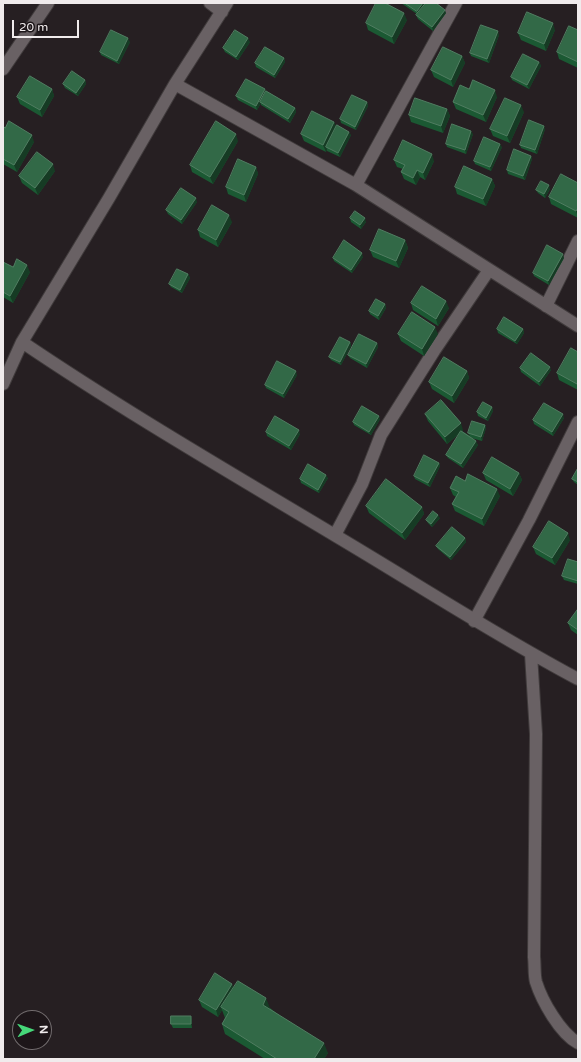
<!DOCTYPE html>
<html>
<head>
<meta charset="utf-8">
<style>
	body { margin:0 }
	#map { position:relative; width:581px; height:1062px; overflow:hidden; background:#261f22; font-family:"Varela Round",sans-serif }
	canvas { display:block }
	.frame { position:absolute; inset:0; border:4px solid #f0ebec; pointer-events:none }
	.north { position:absolute; left:12px; top:1010px; width:40px; height:40px; box-sizing:border-box; background:#1d1619; border:1px solid #716b6d; border-radius:50%; rotate:88deg; font-size:11px; font-weight:700; line-height:16px; text-align:center; color:#f0ebec }
	.north::after { content:''; display:block; margin:auto; width:14px; height:18px; background:#46d779; clip-path:polygon(50% 0,100% 100%,50% 72%,0 100%) }
	.scale { position:absolute; left:12px; top:20px; width:67px; height:18px; box-sizing:border-box; border:2px solid #f0ebec; border-top:0; padding-left:5px; font-size:12px; line-height:14px; white-space:nowrap; color:#f0ebec; -webkit-text-stroke:3px #1d1619; paint-order:stroke }
</style>
</head>
<body>
<div id="map">
<canvas width="581" height="1062"></canvas>
<div class="frame"></div>
<div class="north">N</div>
<div class="scale">20 m</div>
</div>
<script>
const g = document.querySelector('canvas').getContext('2d');
g.lineJoin = 'round';
function trace(path, color, width, dash) { g.strokeStyle = color; g.lineWidth = width; g.lineCap = dash ? 'butt' : 'round'; g.setLineDash(dash || []); g.stroke(path); }
function fillPath(path, color) { g.fillStyle = color; g.fill(path, 'evenodd'); }
const street = new Path2D(`
	M210 3 222 12
	M3 69 48 3
	M175 84 356 185 578 326
	M356 185 456 3
	M546 306 578 241
	M22 342C124 411 231 473 336 536 417 584 495 635 578 679
	M3 384 22 342 109 198 175 84 227 3
	M335 535 362 484 381 435 434 351 489 270
	M474 621 529 520 578 422
	M531 654 536 734 534 957C535 965 534 975 536 982 542 1001 560 1033 578 1043`);
const wall = new Path2D(`
	M401 3H425L446 13 433 31 418 19 416 15 417 14Z
	M407 20 394 44 368 30 366 23Z
	M555 30 546 51 521 40 518 33Z
	M578 30V68L559 59 557 52Z
	M499 35 489 63 471 56 470 53Z
	M130 42 119 64 101 55 100 52Z
	M250 42 238 60 225 52 223 48Z
	M462 56 465 63 453 87 434 77 431 70Z
	M284 58 285 62 275 78 256 67 255 63Z
	M539 62 541 66 529 89 512 80 511 77Z
	M85 80 86 84 78 96 65 88 63 84Z
	M52 89 54 96 42 117 20 104 17 97Z
	M469 89 497 97 486 122 456 109 453 102Z
	M266 91 295 108 296 112 290 123 261 105V103L257 110 238 100 236 96Z
	M367 102 368 106 356 130 341 123 340 119Z
	M447 109 450 116 443 133 411 122 409 115Z
	M524 112 510 143 493 136 490 129Z
	M334 122 336 127 351 135 340 157 327 151V149L326 152 304 141 301 134Z
	M3 126 34 142 17 172 3 164Z
	M545 129 537 154 521 148 520 145Z
	M473 134 466 154 447 147 446 144Z
	M238 141 213 184 192 172 190 165Z
	M502 147 491 171 475 164 474 161Z
	M531 156 532 159 525 180 508 174 507 170Z
	M394 160 434 161 425 180 420 177 416 185 404 179 401 172 403 169 397 167Z
	M256 167 258 174 246 202 228 194 226 187Z
	M55 171 38 195 22 183 19 176Z
	M492 179 495 186 486 206 457 194 455 187Z
	M578 183V218L551 204 549 197Z
	M550 189 545 198 538 193 536 190Z
	M197 202 182 224 168 214 166 210Z
	M350 218 366 222 361 229 351 222Z
	M232 222 218 247 200 237 198 230Z
	M405 240 408 248 399 268 373 257 370 250Z
	M363 257 352 273 334 261 333 258Z
	M564 258 549 285 534 276 533 273Z
	M3 262 13 267 30 272 13 303 3 297Z
	M188 274 190 278 182 293 171 287 169 284Z
	M411 303 449 308 438 326 413 310Z
	M385 304 386 308 379 320 370 314 369 311Z
	M497 329H523L524 333 517 344 498 333Z
	M398 334H438L424 356 401 341Z
	M350 342 351 346 341 365 331 360 329 357Z
	M377 343 378 347 367 368 350 358 348 355Z
	M578 352V390L559 380 557 373Z
	M520 368 551 370 540 386 521 372Z
	M467 371 469 378 454 403 432 389 429 382Z
	M297 375 284 398 266 388 265 385Z
	M492 407 493 411 488 421 478 416 477 412Z
	M425 414 463 430 462 431 470 436 468 433 485 425 486 428 482 441 471 438 478 445 463 468 448 458 446 455 460 433 447 444 428 421Z
	M564 418 553 436 534 424 533 420Z
	M380 419 371 435 354 425 353 422Z
	M266 432 300 434 291 450 267 436Z
	M439 463 440 466 430 487 415 479 414 476Z
	M578 468V485L574 482 572 479Z
	M483 473H519L522 480 513 496 486 480Z
	M328 478 319 493 301 483 300 479Z
	M465 481 500 496 484 526 455 511 452 504 456 497 453 495 450 488Z
	M366 506 422 507 424 514 405 540 369 513Z
	M440 518 432 527 428 523 426 520Z
	M465 538 466 542 451 560 438 549 436 546Z
	M570 540 555 565 536 554 533 547Z
	M578 562V584L564 580 562 576Z
	M578 609V635L571 630 568 623Z
	M234 988 270 1008 328 1053 324 1059H265L225 1034 222 1024 225 1018 222 1010 218 1017 202 1007 199 1000Z
	M192 1019V1028H173L171 1024Z`);
const shadedWall = new Path2D(`
	M423 3H425L426 4 419 15 417 11Z
	M445 10 446 13 433 31 432 27Z
	M404 13 407 20 394 44 392 37Z
	M553 23 555 30 546 51 544 44Z
	M498 31 499 35 489 63 487 59Z
	M128 38 130 42 119 64 117 61Z
	M248 38 250 42 238 60 236 57Z
	M462 56 465 63 453 87 451 80Z
	M284 58 285 62 275 78 274 75Z
	M539 62 541 66 529 89 527 85Z
	M85 80 86 84 78 96 76 93Z
	M52 89 54 96 42 117 40 110Z
	M265 89 266 92 260 102 261 103 257 110 256 106Z
	M495 90 497 97 486 122 483 115Z
	M367 102 368 106 356 130 355 127Z
	M521 105 524 112 510 143 507 136Z
	M295 108 296 112 290 123 288 119Z
	M447 109 450 116 443 133 441 126Z
	M334 122 337 129 326 147 327 149 326 152 323 145Z
	M544 126 545 129 537 154 535 150Z
	M471 131 473 134 466 154 465 150Z
	M349 132 351 135 340 157 338 153Z
	M236 134 238 141 213 184 210 177Z
	M32 135 34 142 17 172 14 165Z
	M500 144 502 147 491 171 490 167Z
	M432 154 434 161 425 180 423 173Z
	M531 156 532 159 525 180 523 176Z
	M53 164 55 171 38 195 35 188Z
	M256 167 258 174 246 202 244 195Z
	M417 170 420 177 416 185 413 178Z
	M492 179 495 186 486 206 483 199Z
	M549 185 550 189 545 198 544 194Z
	M196 198 197 202 182 224 181 220Z
	M578 208V217L576 211Z
	M229 215 232 222 218 247 216 240Z
	M365 218 366 222 361 229 360 225Z
	M405 240 408 248 399 268 396 261Z
	M362 253 363 257 352 273 351 270Z
	M563 254 564 258 549 285 548 281Z
	M27 265 30 272 13 303 10 296Z
	M188 274 190 278 182 293 180 290Z
	M446 301 449 308 438 326 436 319Z
	M385 304 386 308 379 320 378 316Z
	M435 327 438 334 424 356 422 349Z
	M523 329 524 333 517 344 515 341Z
	M350 342 351 346 341 365 340 362Z
	M377 343 378 347 367 368 366 364Z
	M550 367 551 370 540 386 539 382Z
	M296 371 297 375 284 398 283 394Z
	M467 371 469 378 454 403 452 396Z
	M492 407 493 411 488 421 486 418Z
	M563 414 564 418 553 436 552 432Z
	M379 416 380 419 371 435 369 432Z
	M461 423 463 430 447 444 445 437Z
	M485 425 486 428 482 441 481 437Z
	M299 430 300 434 291 450 289 446Z
	M476 441 478 445 463 468 461 464Z
	M439 463 440 466 430 487 428 483Z
	M519 473 522 480 513 496 510 489Z
	M326 475 328 478 319 493 318 490Z
	M497 489 500 496 484 526 482 519Z
	M422 507 424 514 405 540 402 533Z
	M438 515 440 518 432 527 431 524Z
	M568 533 570 540 555 565 552 558Z
	M465 538 466 542 451 560 450 557Z
	M232 984 235 991 221 1007 222 1010 218 1017 216 1010Z
	M266 998 270 1008 266 1014 263 1005Z
	M191 1016 192 1019V1028L191 1024Z
	M324 1043 328 1053 324 1059H314Z`);
const building = new Path2D(`
	M376 3H385L404 13 392 37 366 23Z
	M405 3H423L417 11Z
	M426 3H436L445 10 432 27 416 15Z
	M527 12 553 23 544 44 518 33Z
	M481 25 498 31 487 59 470 53Z
	M569 26 578 30V62L557 52Z
	M111 30 128 38 117 61 100 52Z
	M235 30 248 38 236 57 223 48Z
	M265 47 284 58 274 75 255 63Z
	M443 47 462 56 451 80 431 70Z
	M523 54 539 62 527 85 511 77Z
	M72 71 85 80 76 93 63 84Z
	M30 76 52 89 40 110 17 97Z
	M246 79 265 89 256 106 236 96Z
	M473 80 495 90 483 115 453 102 460 85 469 89Z
	M266 91 295 108 288 119 260 102Z
	M352 95 367 102 355 127 340 119Z
	M415 98 447 109 441 126 409 115Z
	M505 98 521 105 507 136 490 129Z
	M312 111 334 122 323 145 301 134Z
	M529 120 544 126 535 150 520 145Z
	M9 121 32 135 14 165 3 159V126L5 128Z
	M216 121 236 134 210 177 190 165Z
	M452 124 471 131 465 150 446 144Z
	M337 125 349 132 338 153 326 147Z
	M484 137 500 144 490 167 474 161Z
	M403 140 432 154 423 173 417 170 413 178 401 172 405 165 394 160Z
	M514 149 531 156 523 176 507 170Z
	M37 152 53 164 35 188 19 176Z
	M238 159 256 167 244 195 226 187Z
	M464 166 492 179 483 199 455 187Z
	M561 174 578 183V208L576 211 549 197Z
	M541 181 549 185 544 194 536 190Z
	M181 188 196 198 181 220 166 210Z
	M212 205 229 215 216 240 198 230Z
	M355 211 365 218 360 225 350 218Z
	M379 229 405 240 396 261 370 250Z
	M344 240 362 253 351 270 333 258Z
	M547 245 563 254 548 281 533 273Z
	M17 259 27 265 10 296 3 292V262L13 267Z
	M177 269 188 274 180 290 169 284Z
	M422 286 446 301 436 319 411 303Z
	M376 299 385 304 378 316 369 311Z
	M412 312 435 327 422 349 398 334Z
	M504 317 523 329 515 341 497 329Z
	M359 334 377 343 366 364 348 355Z
	M340 337 350 342 340 362 329 357Z
	M571 348 578 352V382L577 384 557 373Z
	M531 353 550 367 539 382 520 368Z
	M444 357 467 371 452 396 429 382Z
	M277 361 296 371 283 394 265 385Z
	M441 400 461 423 445 437 425 414Z
	M483 402 492 407 486 418 477 412Z
	M544 403 563 414 552 432 533 420Z
	M362 406 379 416 369 432 353 422Z
	M275 416 299 430 289 446 266 432Z
	M472 421 485 425 481 437 468 433Z
	M461 431 476 441 461 464 446 455Z
	M424 455 439 463 428 483 414 476Z
	M492 457 519 473 510 489 483 473Z
	M308 464 326 475 318 490 300 479Z
	M578 468V482L572 479Z
	M468 474 497 489 482 519 452 504 459 492 450 488 456 476 465 481Z
	M386 479 422 507 402 533 366 506Z
	M433 511 438 515 431 524 426 520Z
	M549 521 568 533 552 558 533 547Z
	M452 527 465 538 450 557 436 546Z
	M568 559 578 562V581L562 576Z
	M578 609V630L568 623Z
	M215 973 232 984 216 1010 199 1000Z
	M238 981 266 998 263 1005 324 1043 314 1059H277L222 1024 229 1012 221 1007Z
	M171 1016H191V1024H171Z`);
trace(street, '#403b3c', 14);
trace(street, '#696164', 12);
fillPath(wall, '#1b5933');
fillPath(shadedWall, '#163b24');
fillPath(building, '#326947');
trace(building, '#507d61', 1);
</script>
</body>
</html>
